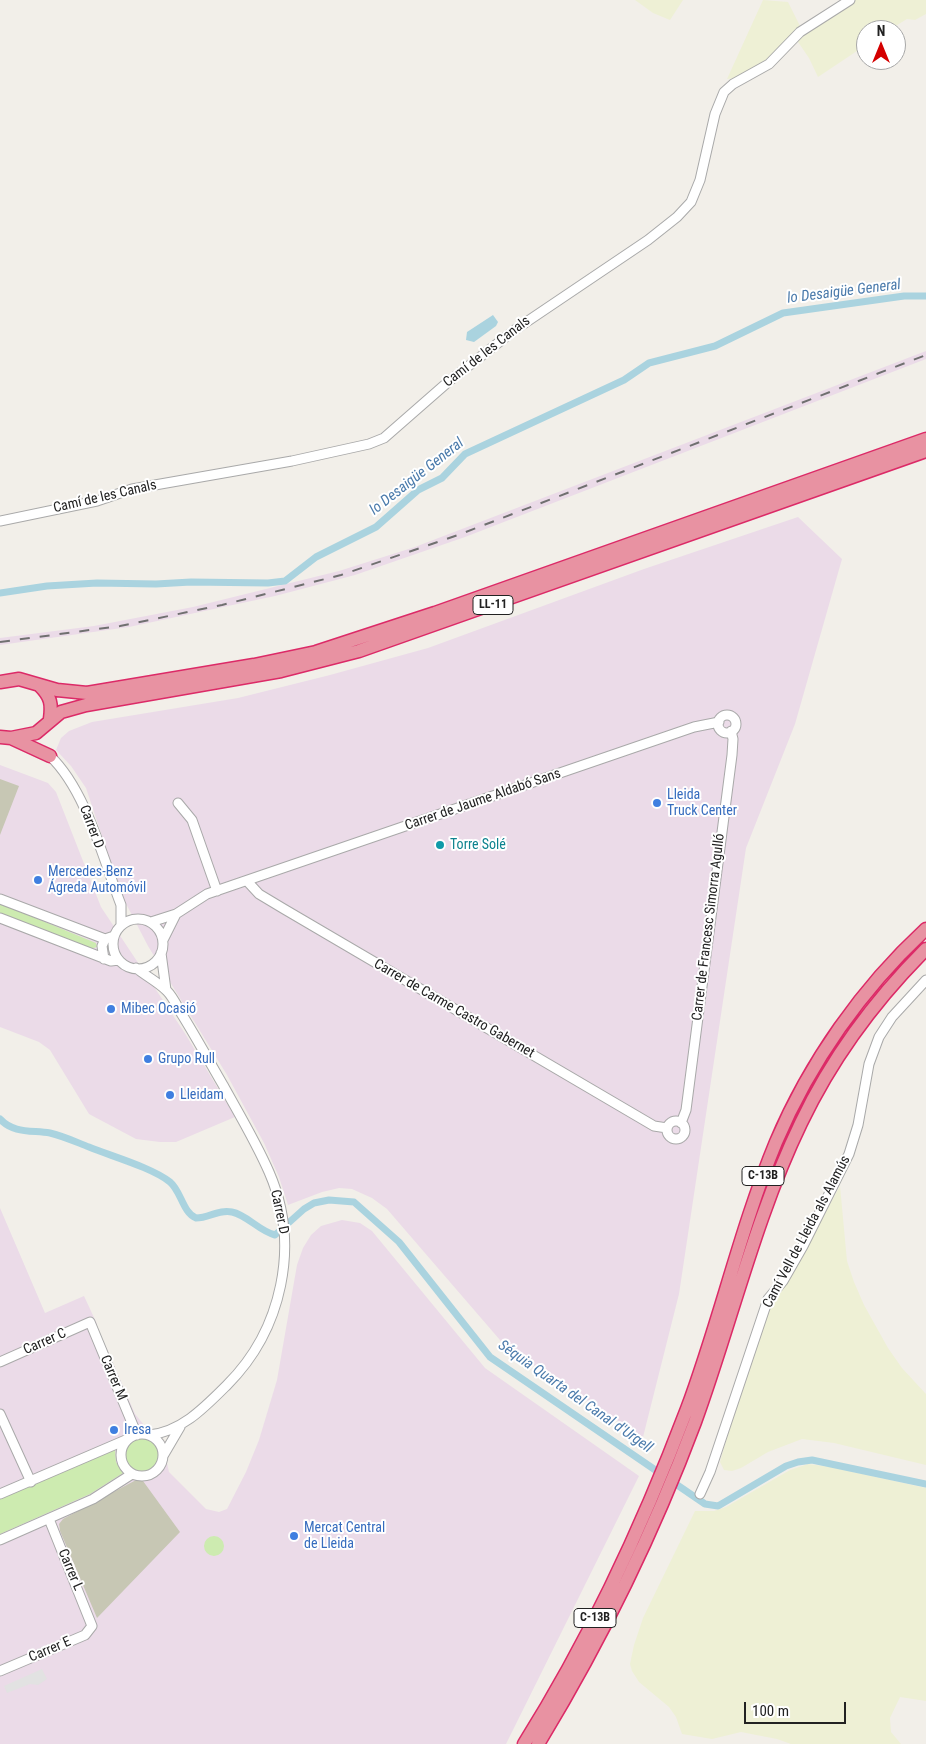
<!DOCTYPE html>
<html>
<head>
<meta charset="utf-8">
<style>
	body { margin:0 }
	#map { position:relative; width:926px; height:1744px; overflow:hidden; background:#f2efe9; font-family:"Roboto Condensed",sans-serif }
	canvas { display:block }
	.north { position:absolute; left:856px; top:20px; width:50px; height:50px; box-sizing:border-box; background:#fff; border:1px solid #a7a7a7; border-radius:50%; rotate:0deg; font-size:14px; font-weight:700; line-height:20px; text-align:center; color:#222 }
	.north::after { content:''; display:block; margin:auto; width:18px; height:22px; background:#d40000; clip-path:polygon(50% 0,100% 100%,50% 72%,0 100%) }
	.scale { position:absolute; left:744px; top:1702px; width:102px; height:22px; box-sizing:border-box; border:2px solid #222; border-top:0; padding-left:6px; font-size:15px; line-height:18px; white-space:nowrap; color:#222; -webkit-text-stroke:4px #fff; paint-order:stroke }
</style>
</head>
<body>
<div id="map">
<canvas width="926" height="1744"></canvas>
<div class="north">N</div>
<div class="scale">100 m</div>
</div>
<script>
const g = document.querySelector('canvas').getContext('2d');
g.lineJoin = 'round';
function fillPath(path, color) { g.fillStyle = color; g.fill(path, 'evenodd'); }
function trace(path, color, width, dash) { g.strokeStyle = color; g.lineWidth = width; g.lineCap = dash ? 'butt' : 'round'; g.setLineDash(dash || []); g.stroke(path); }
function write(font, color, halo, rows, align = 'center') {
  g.font = font + ' "Roboto Condensed",sans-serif'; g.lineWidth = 4; g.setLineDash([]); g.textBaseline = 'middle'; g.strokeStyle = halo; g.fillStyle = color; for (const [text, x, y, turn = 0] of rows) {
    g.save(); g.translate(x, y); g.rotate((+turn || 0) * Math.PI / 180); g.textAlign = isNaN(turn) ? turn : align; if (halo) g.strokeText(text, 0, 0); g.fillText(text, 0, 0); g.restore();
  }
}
const industrial = new Path2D(`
	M926 351V359L465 537 355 575 275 596 129 627 0 645V638L94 626 193 607 339 571 415 547Z
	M798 517 842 559 795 724 746 848 679 1294 643 1437 506 1347 387 1209 372 1198 352 1189 339 1188 322 1192 288 1205 279 1177 264 1143 227 1075 148 946 122 896 86 788 71 766 56 750 61 738 69 731 92 722 238 698 330 675 428 648 644 569Z
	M0 765 48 783 56 792 101 907 186 1035 235 1117 176 1142H160L136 1139 89 1114 50 1050 39 1042 0 1027Z
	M0 1208 45 1313 84 1296 97 1324 94 1333 107 1349 135 1414 144 1425 155 1430 170 1448 167 1463 169 1472 206 1509 219 1512 227 1509 246 1472 259 1440 277 1380 297 1265 303 1248 311 1235 321 1226 342 1220 360 1223 372 1231 485 1368 639 1476 506 1744H0Z`);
const construction = new Path2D(`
	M0 779 19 786 0 835Z
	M136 1480 143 1481 180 1532 97 1618 60 1531 59 1524 63 1519Z`);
const farmland = new Path2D(`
	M635 0H683L670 20 653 13Z
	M763 0 788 2 803 32 855 0H926V14L915 20 907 19 889 30H866V45L818 77 809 58 796 39 753 76 727 79Z
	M840 1186 847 1261 854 1282 864 1305 888 1348 902 1368 926 1394V1465L834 1443 802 1439 768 1452 741 1468 732 1471 724 1470 720 1462 737 1402 767 1312 786 1284Z
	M808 1464 831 1467 926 1488V1701L900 1697 890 1718 891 1732 901 1744H791L777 1739 741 1732 712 1739 682 1734 676 1717 669 1707 639 1682 632 1671 630 1664 634 1645 643 1618 695 1511H714L726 1507 790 1470Z`);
const grass = new Path2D(`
	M0 901 4 905 96 943 97 947 90 949 0 914Z
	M125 1454a17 17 0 1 1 34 0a17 17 0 1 1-34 0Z
	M115 1449 116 1462 123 1473 90 1494 0 1534V1499Z
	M204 1546a10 10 0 1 1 20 0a10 10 0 1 1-20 0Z`);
const parking = new Path2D(`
	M42 1669 47 1679 38 1685 30 1684 7 1693 4 1686Z`);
const water = new Path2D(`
	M493 315 498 322 496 326 474 342 466 340 467 332Z`);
const canal = new Path2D(`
	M0 593 47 586 97 583 156 584 191 582 268 583 285 581 316 557 376 527 418 490 442 478 465 454 624 380 649 363 715 346 783 313 904 296H926
	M0 1119C14 1134 32 1130 50 1133 63 1136 76 1142 89 1147 111 1156 153 1168 170 1182 181 1191 183 1213 196 1218 209 1218 219 1209 232 1212 247 1215 259 1231 275 1235L304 1209 314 1203 329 1200 354 1202 399 1242 490 1357 705 1504 718 1506 786 1466 798 1462 812 1460 926 1484`);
const minor = new Path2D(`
	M0 521 97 501 132 489 292 461 369 444 384 438 448 382 516 329 648 240 677 217 691 202 700 180 715 114 724 92 733 84 769 64 800 32 850 0
	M718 724a9 9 0 1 1 18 0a9 9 0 1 1-18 0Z
	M50 756C86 790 103 859 121 905V925
	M178 803 192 820 217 891
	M247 881 259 894 284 909 654 1126 667 1128
	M0 899 105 939 114 936
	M0 918 111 961 119 960
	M113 944a25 25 0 1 1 50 0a25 25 0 1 1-50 0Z
	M151 922 176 914 207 894 694 727 719 722
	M163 940 176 914
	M161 953 166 990
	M104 959 102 946 105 939
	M136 968C146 976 158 982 167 991 173 997 177 1006 181 1013 196 1037 209 1061 223 1085 239 1114 256 1142 269 1172 301 1245 282 1330 227 1385 204 1408 181 1432 149 1435
	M667 1130a9 9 0 1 1 18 0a9 9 0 1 1-18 0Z
	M681 1123 686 1110 732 755 733 739 731 731
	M0 1362 90 1322 137 1435
	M0 1414 31 1482
	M121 1455a21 21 0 1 1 42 0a21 21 0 1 1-42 0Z
	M163 1456 180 1427
	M0 1494 128 1439
	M700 1494 710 1472 768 1299 783 1281 803 1246 849 1154 858 1125 869 1064 879 1037 892 1017 926 980
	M0 1540 93 1499 132 1474
	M0 1671 85 1635 92 1626 49 1519`);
const highway = new Path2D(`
	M0 682 19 679 57 690 87 693 254 665 316 652 435 613 926 439
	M40 686C51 697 52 704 50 719
	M0 737 11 738 36 733 61 712 86 705 281 671 359 651 926 451
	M11 738 50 756
	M524 1744C590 1639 643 1525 687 1409 720 1321 740 1229 776 1142 810 1062 862 988 926 929
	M538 1744C600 1642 653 1534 695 1422 731 1323 755 1218 801 1123 832 1058 875 1000 926 949`);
const rail = new Path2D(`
	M0 642 120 626 222 605 341 575 458 535 926 355`);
const markers = [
	[657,803,5,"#3f7fe0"],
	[440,845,5,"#0f9aa8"],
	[38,880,5,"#3f7fe0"],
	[111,1009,5,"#3f7fe0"],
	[148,1059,5,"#3f7fe0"],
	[170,1095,5,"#3f7fe0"],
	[114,1430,5,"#3f7fe0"],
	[294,1536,5,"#3f7fe0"]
];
const shields = [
	[493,605,40],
	[763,1176,42],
	[595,1618,42]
];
const shieldNames = [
	["LL-11",493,605],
	["C-13B",763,1176],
	["C-13B",595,1618]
];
const streetNames = [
	["Camí de les Canals",487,352,-38],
	["Camí de les Canals",105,497,-13],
	["Carrer de Jaume Aldabó Sans",483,800,-19],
	["Carrer D",91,827,69],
	["Carrer de Francesc Simorra Agulló",709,927,-83],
	["Carrer de Carme Castro Gabernet",454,1009,30],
	["Carrer D",279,1212,78],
	["Camí Vell de Lleida als Alamús",807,1232,-62],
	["Carrer C",45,1342,-24],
	["Carrer M",113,1378,67],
	["Carrer L",70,1570,67],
	["Carrer E",50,1650,-23]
];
const shopNames = [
	["Lleida",667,795],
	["Truck Center",667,811],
	["Mercedes-Benz",48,872],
	["Ágreda Automóvil",48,888],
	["Mibec Ocasió",121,1009],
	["Grupo Rull",158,1059],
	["Lleidam",180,1095],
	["Iresa",124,1430],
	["Mercat Central",304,1528],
	["de Lleida",304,1544]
];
const cultureNames = [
	["Torre Solé",450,845]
];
const waterNames = [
	["lo Desaigüe General",844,292,-7],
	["lo Desaigüe General",417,477,-38],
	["Séquia Quarta del Canal d'Urgell",575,1397,35]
];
fillPath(industrial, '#ebdbe8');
fillPath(construction, '#c7c7b4');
fillPath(farmland, '#eef0d5');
fillPath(grass, '#cdebb0');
fillPath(parking, '#e2e2e2');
fillPath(water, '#aad3df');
trace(canal, '#aad3df', 7);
trace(minor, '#a9a9a9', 11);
trace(highway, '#dc2a67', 15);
trace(minor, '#fff', 9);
trace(highway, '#e892a2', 12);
trace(rail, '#707070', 2, [10, 10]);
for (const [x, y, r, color] of markers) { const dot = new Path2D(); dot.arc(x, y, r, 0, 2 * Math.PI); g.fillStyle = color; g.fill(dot); trace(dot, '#fff', 2); }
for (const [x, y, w] of shields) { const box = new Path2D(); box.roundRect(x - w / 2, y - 9.5, w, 19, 4); g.fillStyle = '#fff'; g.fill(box); trace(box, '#222', 1); }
write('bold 12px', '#222', null, shieldNames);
write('14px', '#222', '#fff', streetNames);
write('14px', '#366cbe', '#fff', shopNames, 'left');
write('14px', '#0d838f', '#fff', cultureNames, 'left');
write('italic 15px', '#4a7aab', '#fff', waterNames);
</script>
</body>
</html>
